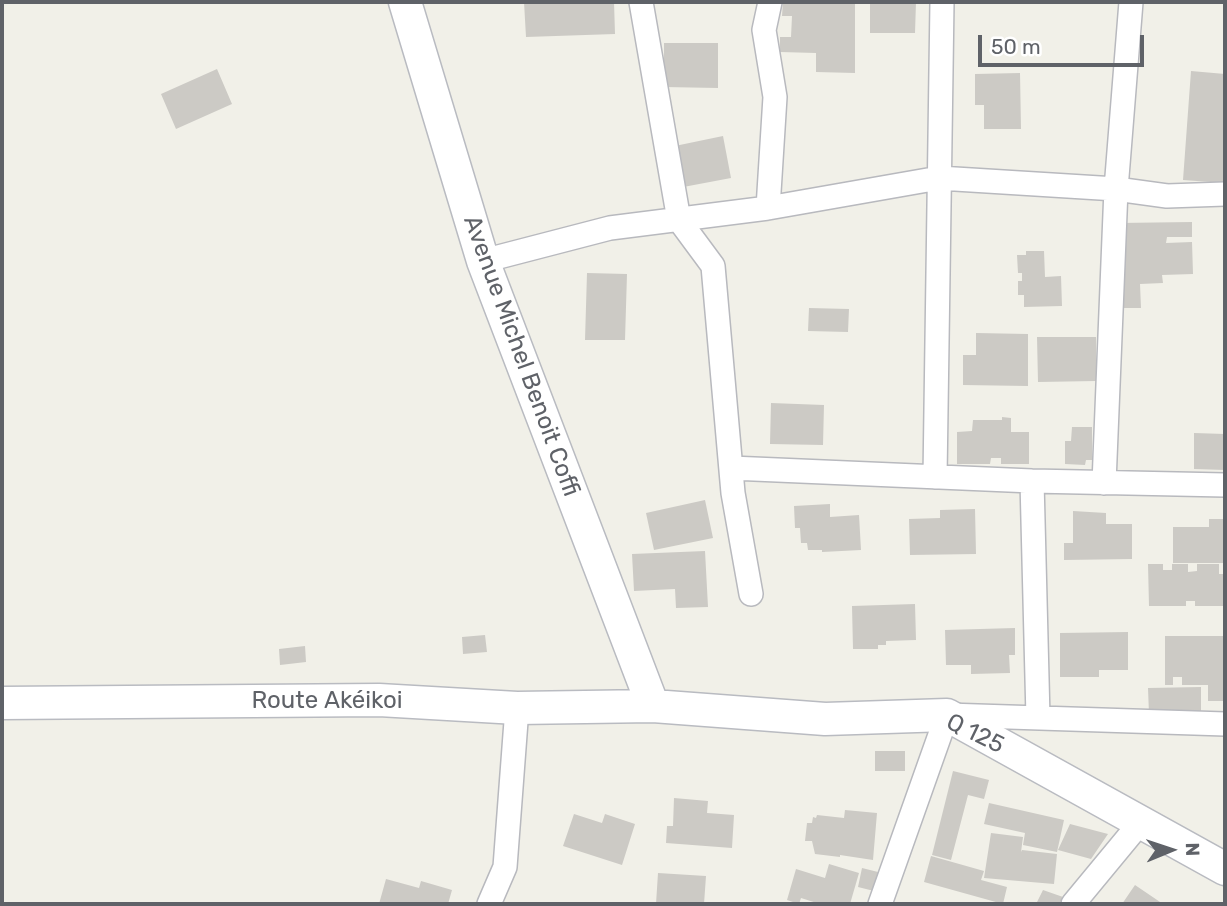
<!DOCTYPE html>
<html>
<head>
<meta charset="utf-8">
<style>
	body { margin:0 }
	#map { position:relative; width:1227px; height:906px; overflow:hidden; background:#f1f0e8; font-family:Rubik,sans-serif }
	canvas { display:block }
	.frame { position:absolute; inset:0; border:4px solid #5f6268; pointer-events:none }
	.north { position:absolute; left:1136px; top:815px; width:70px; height:70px; -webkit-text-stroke:5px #fff; paint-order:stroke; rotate:88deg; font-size:19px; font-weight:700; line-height:28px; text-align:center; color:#5f6268 }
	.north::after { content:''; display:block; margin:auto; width:24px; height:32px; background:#5f6268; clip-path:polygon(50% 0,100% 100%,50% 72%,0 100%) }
	.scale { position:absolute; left:978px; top:35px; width:166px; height:32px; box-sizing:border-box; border:4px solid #5f6268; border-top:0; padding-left:9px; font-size:21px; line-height:24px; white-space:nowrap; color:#5f6268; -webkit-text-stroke:5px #fff; paint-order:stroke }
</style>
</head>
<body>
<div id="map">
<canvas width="1227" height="906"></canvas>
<div class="frame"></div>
<div class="north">N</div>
<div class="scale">50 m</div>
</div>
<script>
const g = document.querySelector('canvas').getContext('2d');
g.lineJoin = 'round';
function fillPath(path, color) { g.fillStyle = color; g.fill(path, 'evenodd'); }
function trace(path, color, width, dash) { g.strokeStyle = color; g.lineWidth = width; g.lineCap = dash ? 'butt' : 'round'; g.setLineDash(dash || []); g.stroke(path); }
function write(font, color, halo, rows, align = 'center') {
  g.font = font + ' Rubik,sans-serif'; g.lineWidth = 5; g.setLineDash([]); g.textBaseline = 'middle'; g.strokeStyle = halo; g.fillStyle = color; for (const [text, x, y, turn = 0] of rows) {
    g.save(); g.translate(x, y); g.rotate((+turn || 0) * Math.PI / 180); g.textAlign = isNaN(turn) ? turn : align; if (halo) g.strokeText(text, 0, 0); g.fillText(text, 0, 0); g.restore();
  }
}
const building = new Path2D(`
	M524 2H614L615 34 526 37Z
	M783 2H855V73L816 72V53L780 52V37H791L792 16H782Z
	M870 2H916L915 33H870Z
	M664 43H718V88L664 87Z
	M217 69 232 104 176 129 161 94Z
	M1191 71 1225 74V183L1183 180Z
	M1020 73 1021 129H984V105H975V74Z
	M723 136 731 178 678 188 670 147Z
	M1192 222V237H1167L1166 243 1192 242 1193 274 1162 275 1163 283 1140 284 1141 308H1120L1118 223Z
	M1026 251H1044L1045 277 1061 276 1062 306 1024 307V295H1018V281H1022V273H1018L1017 255H1026Z
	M587 273 627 274 625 340H585Z
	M809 308 849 309 848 332 808 331Z
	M976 333 1028 334V386L963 385V355H976Z
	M1037 337H1096V381L1038 382Z
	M771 403 824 405 823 445 770 444Z
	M1002 417 1011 418V432H1029V464H1001V458H991L990 464H957V432L972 431 973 420H1002Z
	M1072 427H1092V460H1086L1085 465 1065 464V441H1071Z
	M1194 433 1225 434V470L1194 469Z
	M705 500 713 538 654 550 646 513Z
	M830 504V517L859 515 861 550 822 552V550H808L807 543H801L800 528H795L794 506Z
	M975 509 976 554 910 555 909 519 940 518V510Z
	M1073 511 1106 513V524H1132V559L1064 560V543H1073Z
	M1209 519H1225V563H1173V527H1209Z
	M705 551 708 607 676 608 675 589 634 591 632 554Z
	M1148 564H1163V570H1172V564H1188V572L1197 571V564H1219V574H1225V606H1195V601H1186V606H1149Z
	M915 604 916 640 886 641V645H878V649H853L852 606Z
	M1015 628V655H1009L1010 673 971 674V665H946L945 630Z
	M1128 632V670H1099V677H1060V633Z
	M485 635 487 652 463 654 462 637Z
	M1165 636H1225V701H1208V685H1182V677H1173V685H1165Z
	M305 646 306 662 280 665 279 649Z
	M1201 687V714H1149L1148 688Z
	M875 751H905V771H875Z
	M953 771 989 780 984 799 968 795 951 860 932 855Z
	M674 798 708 801 707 813 734 815 732 848 666 843 667 826H673Z
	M989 803 1064 820 1057 852 1023 845 1025 833 984 824Z
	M845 810 877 813 873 860 840 855V857L815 854 812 841H805L807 823H812L813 817 816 818 817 815 844 818Z
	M574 814 602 823 605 814 635 824 622 865 563 846Z
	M1070 824 1108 834 1091 859 1058 850Z
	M991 833 1023 837 1021 852 1022 850 1057 854 1054 884 984 878Z
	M931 856 984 871 981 880 1007 887 1003 904 924 882Z
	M829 864 859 873 850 904H820L801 898 799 904 787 900 796 869 825 878Z
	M862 868 878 872 874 891 858 887Z
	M658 873 706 876 704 904H656Z
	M386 879 419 888 421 881 452 890 448 904H379Z
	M1135 885 1163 904H1122Z
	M1043 890 1063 897 1059 904H1036Z`);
const street = new Path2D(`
	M641 2 679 220 713 266 733 493 751 594
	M768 208 775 97 764 30 770 2
	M483 261 610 228 768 208 939 178 1116 189 1167 196 1225 194
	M731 468 1032 481 1225 485
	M935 477 942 2
	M1032 481 1038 718
	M1104 483 1116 189 1131 2
	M489 904 505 867 517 708
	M880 904 947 715 1225 724
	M1073 904 1140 823`);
const secondary = new Path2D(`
	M405 2 483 261 653 706
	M2 703 379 700 517 708 653 706 825 719 947 715 1225 869`);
const streetNames = [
	["Avenue Michel Benoit Coffi",521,356,70],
	["Route Akéikoi",327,701],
	["Q 125",975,734,26]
];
fillPath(building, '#cccac5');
trace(street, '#b8b9be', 26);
trace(secondary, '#b9bbc1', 35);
trace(street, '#fff', 23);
trace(secondary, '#fff', 32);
write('24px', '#5f6268', '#fff', streetNames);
</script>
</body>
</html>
